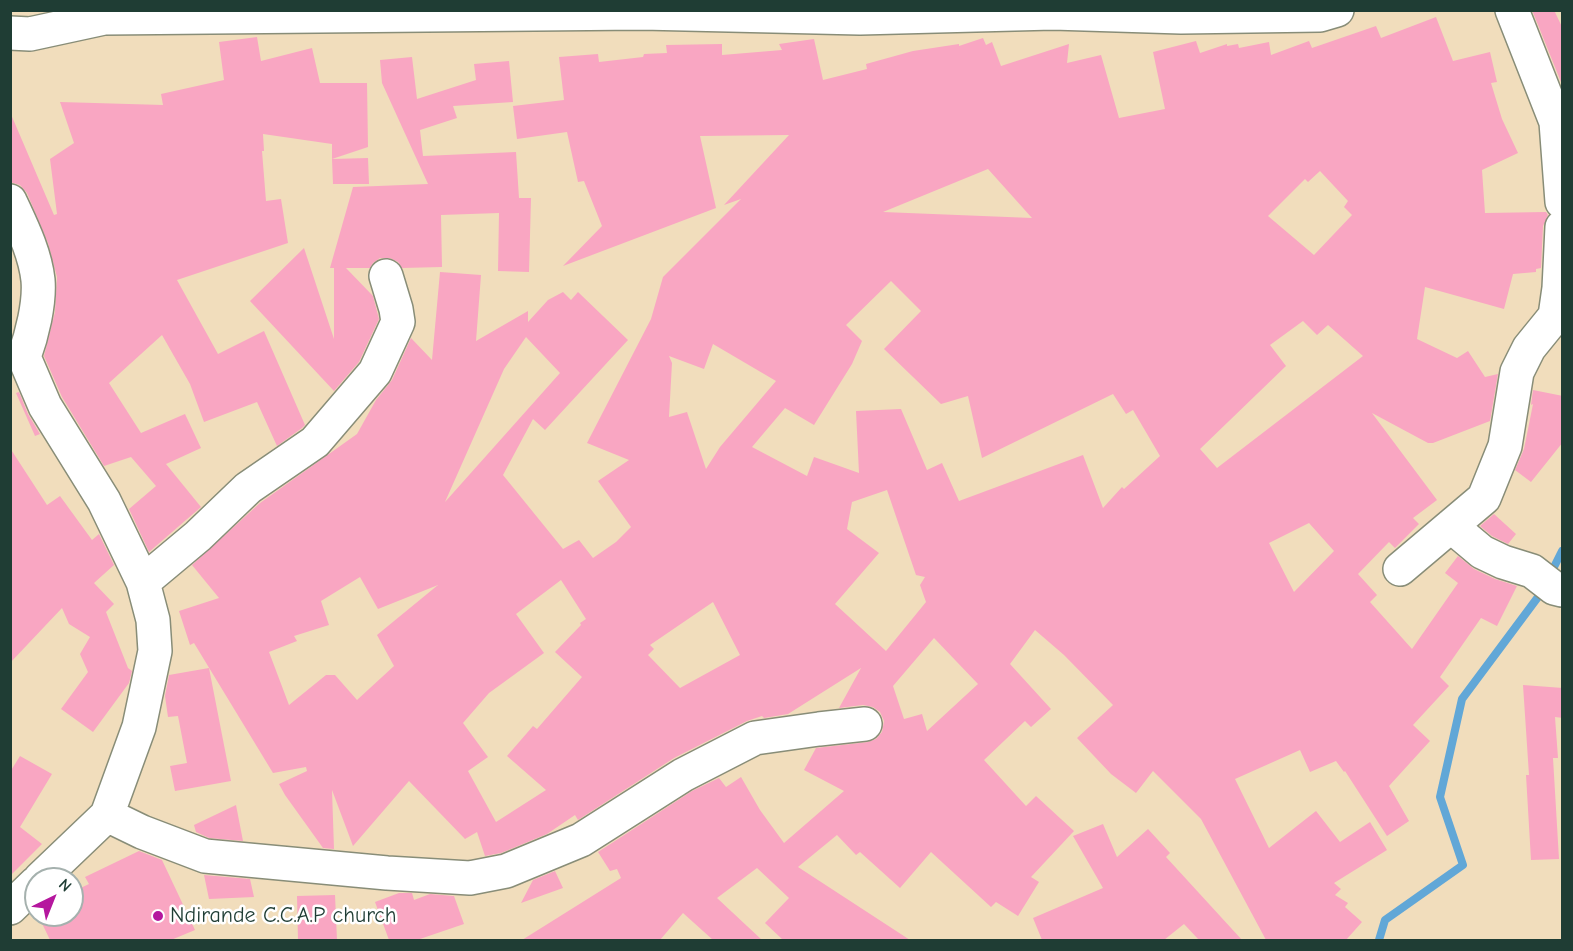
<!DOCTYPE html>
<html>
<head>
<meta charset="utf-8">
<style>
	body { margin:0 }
	#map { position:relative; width:1573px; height:951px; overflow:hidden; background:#f1ddbc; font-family:"Comic Neue",sans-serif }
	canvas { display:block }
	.frame { position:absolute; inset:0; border:12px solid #1f3d34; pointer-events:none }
	.north { position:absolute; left:24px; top:867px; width:60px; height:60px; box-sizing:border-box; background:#fff; border:2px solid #a5b1ae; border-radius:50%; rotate:43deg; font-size:16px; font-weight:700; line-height:24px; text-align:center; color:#1f3d34 }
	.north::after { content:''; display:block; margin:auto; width:21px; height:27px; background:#b5179e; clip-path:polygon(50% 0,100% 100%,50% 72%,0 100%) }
</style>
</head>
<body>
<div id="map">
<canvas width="1573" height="951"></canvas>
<div class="frame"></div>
<div class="north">N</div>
</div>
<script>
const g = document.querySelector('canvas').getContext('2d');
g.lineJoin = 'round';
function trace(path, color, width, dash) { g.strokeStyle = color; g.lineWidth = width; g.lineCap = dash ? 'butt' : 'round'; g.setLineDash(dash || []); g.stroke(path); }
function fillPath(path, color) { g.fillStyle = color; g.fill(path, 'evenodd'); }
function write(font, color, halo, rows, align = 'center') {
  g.font = font + ' "Comic Neue",sans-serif'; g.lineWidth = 5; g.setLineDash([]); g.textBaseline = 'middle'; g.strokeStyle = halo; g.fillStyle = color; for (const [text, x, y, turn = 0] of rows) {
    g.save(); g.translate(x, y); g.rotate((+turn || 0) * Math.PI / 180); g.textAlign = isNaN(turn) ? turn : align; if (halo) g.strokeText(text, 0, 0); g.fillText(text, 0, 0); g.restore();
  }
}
const stream = new Path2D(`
	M1551 573 1562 551
	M1379 940 1385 920 1463 865 1440 797 1462 699 1544 589`);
const building = new Path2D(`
	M1532 10H1554L1563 29V87Z
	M1436 17 1453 61 1490 52 1497 82 1491 83 1502 119 1518 153 1482 170 1485 213 1546 212 1548 215 1543 226 1541 268 1536 269V272L1513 274 1504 309 1425 287 1417 339 1457 358 1468 351 1485 377 1498 374 1490 421 1433 443H1428L1372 413 1437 500 1413 518 1419 524 1395 548 1389 542 1358 574 1377 595 1370 602 1412 649 1458 583 1445 573 1458 556 1474 569 1495 579 1517 586 1497 626 1481 618 1440 677 1449 686 1413 725 1430 741 1389 786 1409 821 1387 836 1345 771 1344 772 1336 761 1310 772 1300 750 1235 779 1269 848 1316 811 1340 842 1370 822 1387 850 1334 883 1341 889 1335 895 1348 903 1345 907 1362 922 1346 940H1266L1201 819 1153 771 1136 793 1111 774 1077 738 1113 705 1064 655 1035 630 1010 664 1051 709 1031 727 1025 721 984 760 1026 806 1036 796 1074 831 1031 877 1039 882 1018 916 996 902 991 907 931 852 900 888 860 852 856 855 837 835 798 867 910 940H783L765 923 789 898 757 868 717 898 762 940H713L683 913 660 940H522L621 878 617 869 610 871 598 852 692 791 719 778 726 787 741 777 760 810 784 843 844 791 804 770 816 748 868 742 876 739 882 732 884 721 880 712 873 707 863 705 839 708 861 668 788 714 764 718 762 716 747 721 674 758 578 820 575 815 547 834 501 853 485 856 477 832 465 839 409 781 353 846 332 790 334 849 323 848 285 795 279 784 307 771 306 767 273 773 194 643 190 645 179 611 219 598 192 565 260 503 357 434 376 400 392 380 411 338 432 360 440 272 481 275 476 341 528 311V322L548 300 563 292 571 300 578 292 628 340 545 430 533 419 503 475 563 549 579 540 593 558 616 542 631 527 598 481 629 460 587 443 651 319 663 277 741 199 724 205 789 135 700 136 716 208 563 266 602 226 584 181 578 182 567 132 517 139 513 106 564 100 559 57 598 54 599 62 643 57 644 54 667 53 666 45 722 44V55L782 50 779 44 814 39 823 80 867 69 866 64 913 51 959 44V46L983 38 986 45 992 42 1001 66 1069 44 1067 63 1101 55 1119 118 1165 109 1153 52 1196 41 1200 53 1227 44V46L1238 44 1239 48 1269 42 1271 55 1309 41 1312 48 1376 26 1381 38ZM988 169 1032 218 883 212ZM1320 171 1348 201 1344 207 1352 215 1314 255 1268 216 1305 179 1308 182ZM891 281 921 311 884 349 941 404 968 396 982 458 1113 394 1126 414 1133 410 1160 456 1124 489 1122 487 1103 508 1083 455 959 501 942 463 927 470 901 409 856 411 859 473 814 457 807 476 752 447 785 408 814 425 852 364 862 341 846 325ZM1303 321 1317 335 1328 325 1363 356 1217 468 1200 449 1286 366 1270 345ZM526 337 560 373 445 502 504 369ZM713 344 776 381 720 447 706 469 687 412 669 417 672 363 669 356 704 369ZM887 490 916 575 925 577 920 585 926 602 886 651 835 604 879 553 847 529 852 502ZM1309 523 1334 551 1294 592 1269 543ZM360 577 378 609 438 585 377 635 394 666 357 700 335 675H326L289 705 269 652 297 641 294 636 329 625 321 601ZM561 580 586 619 580 623 581 625 555 652 582 677 537 729 533 726 507 756 546 790 496 822 468 771 488 757 463 723 489 693 544 653 516 614ZM713 602 740 655 680 688 648 655 654 649 650 645ZM934 638 978 684 927 731 922 714 904 719 893 686Z
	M257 37 261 61 312 48 320 83H367L368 147 332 159V144L263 134 264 151H262L266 201 281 199 288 243 177 280 218 354 264 331 305 425 302 428 277 446 257 402 204 422 190 384 162 335 109 383 141 433 185 414 201 448 166 464 201 507 149 552 129 509 156 486 131 457 104 466 62 397 44 356 55 312 57 277 48 243 27 193 20 185 10 182V112L54 215 57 214 50 159 74 143 60 102 163 105 161 94 224 80 219 42Z
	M412 57 417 99 476 80 474 64 509 61 513 102 453 106 457 118 420 130 423 156 516 152 519 198H531L529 272 498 271 499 213 441 215 442 267 402 268 398 262 390 258H380L373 263 370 268H346L373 296 379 319 359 362 334 391 250 301 304 248 334 339V268H330L353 187 428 184 382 83 380 60Z
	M368 158 369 184H333L332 159Z
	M1533 390 1563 396V442L1531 482 1515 470 1524 449 1533 404 1531 405Z
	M19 392 28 414 40 434 35 436 16 393Z
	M10 448 47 505 60 496 92 540 99 534 114 565 94 583 114 604 106 612 128 668 132 671 129 683 93 732 61 709 88 672 80 654 90 637 69 624 62 608 10 663Z
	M1494 514 1516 534 1508 544 1492 536 1480 526Z
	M209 668 231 781 175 791 170 766 187 763 178 716 168 717 165 696 169 675Z
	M1523 685 1563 688V718L1555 717 1558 758H1553L1559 859 1531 860 1526 775H1529Z
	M20 756 52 774 20 827 42 844 10 876V772Z
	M236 805 243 841 209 838 196 832 194 825Z
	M1103 824 1117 857 1148 829 1170 853 1166 857 1242 940H1199L1184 924 1164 940H1042L1033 918 1103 888 1073 836Z
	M139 851 162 860 195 930 171 940H50L38 915H72V892L89 884 85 877Z
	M555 871 563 888 521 903 533 880Z
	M204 875 250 879 254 897 209 899Z
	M399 893H412L414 900 430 894 454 896 464 924 417 940H389L375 902Z
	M335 895 337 940H298L297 896Z`);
const minor = new Path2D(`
	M1512 10 1556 122 1562 202
	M10 33 30 34 104 18 642 13 860 18 1053 13 1181 17 1320 15 1337 10
	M10 201C21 225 35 252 38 280 40 303 32 335 24 357L45 406 104 501 143 582 153 620 155 651 139 727 107 815
	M1451 526 1482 552 1503 562 1532 571 1554 588 1562 590
	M1400 569 1484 498 1505 446 1517 372 1529 348 1555 316 1559 288 1562 227
	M143 582 198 536 248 488 315 442 375 372 398 322 396 309 386 276
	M40 879 107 815 142 832 205 856 387 873 470 878 506 871 581 840 683 775 755 738 819 729 865 724
	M10 908 36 883`);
const markers = [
	[158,916,6,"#b5179e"]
];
const poiNames = [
	["Ndirande C.C.A.P church",170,916]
];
trace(stream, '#61a7d7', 8);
fillPath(building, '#f9a6c2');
trace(minor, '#888d78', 36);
trace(minor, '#fff', 33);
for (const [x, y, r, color] of markers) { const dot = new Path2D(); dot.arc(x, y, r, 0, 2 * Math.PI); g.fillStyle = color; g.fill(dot); trace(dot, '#fff', 2); }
write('22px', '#1f3d34', '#fff', poiNames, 'left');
</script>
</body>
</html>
